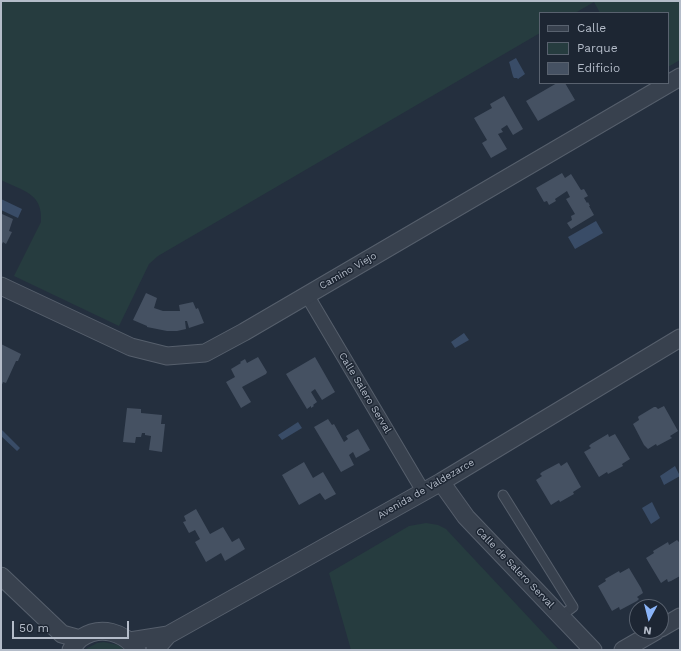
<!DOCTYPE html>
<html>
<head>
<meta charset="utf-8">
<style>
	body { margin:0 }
	#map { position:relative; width:681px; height:651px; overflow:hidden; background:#242f3e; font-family:"Work Sans",sans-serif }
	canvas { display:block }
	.frame { position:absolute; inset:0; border:2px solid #b4bcc9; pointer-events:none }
	.legend { position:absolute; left:539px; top:12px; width:130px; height:72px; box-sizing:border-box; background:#1d2633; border:1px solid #59626f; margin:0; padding:5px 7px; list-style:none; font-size:12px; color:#b4bcc9 }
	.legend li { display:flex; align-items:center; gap:8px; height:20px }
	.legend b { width:20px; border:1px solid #59626f }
	.north { position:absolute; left:629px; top:599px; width:40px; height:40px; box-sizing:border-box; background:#1d2633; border:1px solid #59626f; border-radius:50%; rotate:187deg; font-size:11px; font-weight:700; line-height:16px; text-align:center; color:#b4bcc9 }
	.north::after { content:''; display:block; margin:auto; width:14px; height:18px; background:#8ab4f8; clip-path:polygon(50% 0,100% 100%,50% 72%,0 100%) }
	.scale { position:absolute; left:12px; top:621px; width:117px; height:18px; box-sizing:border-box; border:2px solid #b4bcc9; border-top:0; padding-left:5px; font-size:12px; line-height:14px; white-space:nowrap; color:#b4bcc9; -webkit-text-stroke:3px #1d2633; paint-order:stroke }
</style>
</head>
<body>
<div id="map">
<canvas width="681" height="651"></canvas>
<div class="frame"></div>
<ul class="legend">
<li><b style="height:5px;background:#38414e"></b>Calle</li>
<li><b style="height:11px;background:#263c3f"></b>Parque</li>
<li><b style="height:11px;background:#455162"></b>Edificio</li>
</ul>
<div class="north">N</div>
<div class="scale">50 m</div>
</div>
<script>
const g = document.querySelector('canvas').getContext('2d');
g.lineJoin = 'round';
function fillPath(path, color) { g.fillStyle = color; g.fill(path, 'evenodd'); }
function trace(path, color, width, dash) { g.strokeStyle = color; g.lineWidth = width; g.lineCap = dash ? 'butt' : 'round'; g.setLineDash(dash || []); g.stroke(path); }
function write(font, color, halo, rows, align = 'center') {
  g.font = font + ' "Work Sans",sans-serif'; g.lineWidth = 3; g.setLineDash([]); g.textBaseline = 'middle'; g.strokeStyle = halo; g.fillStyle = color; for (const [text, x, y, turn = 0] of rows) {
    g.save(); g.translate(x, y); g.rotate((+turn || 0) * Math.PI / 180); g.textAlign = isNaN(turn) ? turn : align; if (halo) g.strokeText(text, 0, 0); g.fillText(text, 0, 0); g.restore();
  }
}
const green = new Path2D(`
	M1 1H680V60L668 67V13H600L594 2 575 13H540V33L158 256 149 264 119 326 14 276 41 222C43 193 23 191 1 180Z
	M426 523 438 525 446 529 559 650H351L329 573 409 526Z
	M104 642 118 645 125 650H84L97 643Z`);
const water = new Path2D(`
	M516 58 525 74 518 79 517 78H514C512 75 511 67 509 62Z
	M1 199 22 209 18 218 1 210Z
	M596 221 603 233 575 249 568 237Z
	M464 333 469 340 455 348 451 342Z
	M298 422 302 428 282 440 278 435Z
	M1 429 20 448 17 451 1 436Z
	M675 466 680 476 664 485 660 476Z
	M652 502 660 518 651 524 642 508Z`);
const building = new Path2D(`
	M557 83H565L575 100 538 121 526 101Z
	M504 96 523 129 513 135 507 125 501 129 503 132 498 134 507 149 491 158 482 143 487 140 474 118 492 108 490 104Z
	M562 173 565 178 571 174 581 190 584 189 588 196 584 198 587 203 588 202 590 206H589L594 215 571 229 567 223 572 220 571 216 575 214 566 199 570 197 567 191 555 199 556 201 549 205 547 201 544 202 536 188Z
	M2 214 13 219 9 231 12 232 6 244 3 242 1 246Z
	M146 293 157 298 154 308 163 311H180L179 305 193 302 196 309 198 308 204 323 189 328 187 321H185L186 329 177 331H167L147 327V326L133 320Z
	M1 344 21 354 18 361H16L6 383 3 382 1 387Z
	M258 357 267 372 266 374 242 387 251 402 241 408 226 382 235 377 231 369 241 363 240 362 245 359 247 363Z
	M315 357 335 392 322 400 315 389 311 392 317 402 313 405 314 406 311 408V406L307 409 286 374Z
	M664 406 678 431 670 436 672 438 657 446 656 444 648 449 644 445 633 424 639 420 638 417 639 416 654 407H656L658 409Z
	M127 408 141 409V413L162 415 161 424H165L162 452 149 450 151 436 145 435V433H142L141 437H136L135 443 123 442Z
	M328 419 332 425 334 424 344 442 348 439 346 436 358 429 370 450 356 458 353 452 349 455 354 465 341 472 314 427Z
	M608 434 609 437 615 434 630 459 622 464 623 466 608 474 607 472 599 477 584 452 591 448 589 446 591 444Z
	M304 462 313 478 323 472 336 494 325 500 320 493 299 505 282 475Z
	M567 462 581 487 573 492 574 494 560 502 559 500 551 505 536 480 542 476 540 474 542 472 557 464 559 463 561 466Z
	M196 509 210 534 223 527 232 542 239 538 245 549 225 561 221 553 206 562 195 542 200 539 195 530 189 533 183 522 186 521 184 516Z
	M677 540 680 543V576L671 581 668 582 667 579 661 583 646 558 654 553 653 551 668 542 669 545Z
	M629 568 641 588 643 593 637 597 639 599 637 601 622 609 620 610 619 607 612 611 598 586 606 581 605 579 619 571 620 573Z`);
const service = new Path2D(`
	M503 495 573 607 561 616`);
const pedestrian = new Path2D(`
	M307 295 423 491`);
const minor = new Path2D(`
	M1 286 131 347 167 356 205 353 244 332 680 77
	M441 482 466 517 593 650
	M1 576 62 634 80 639
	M661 628 680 617
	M130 641 168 635
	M71 650C74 646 77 641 81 638 101 625 124 632 137 650
	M155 650 168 635 193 621 441 482 680 338
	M623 650 656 631`);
const streetNames = [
	["Camino Viejo",348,271,-30],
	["Calle Salero Serval",365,393,59],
	["Avenida de Valdezarce",426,489,-30],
	["Calle de Salero Serval",515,568,46]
];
fillPath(green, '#263c3f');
fillPath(water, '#394c67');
fillPath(building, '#455162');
trace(service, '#565f6c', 11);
trace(pedestrian, '#565f6c', 15);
trace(minor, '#565f6c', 19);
trace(service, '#38414e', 9);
trace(pedestrian, '#38414e', 13);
trace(minor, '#38414e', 17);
write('10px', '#b4bcc9', '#1d2633', streetNames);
</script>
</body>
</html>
